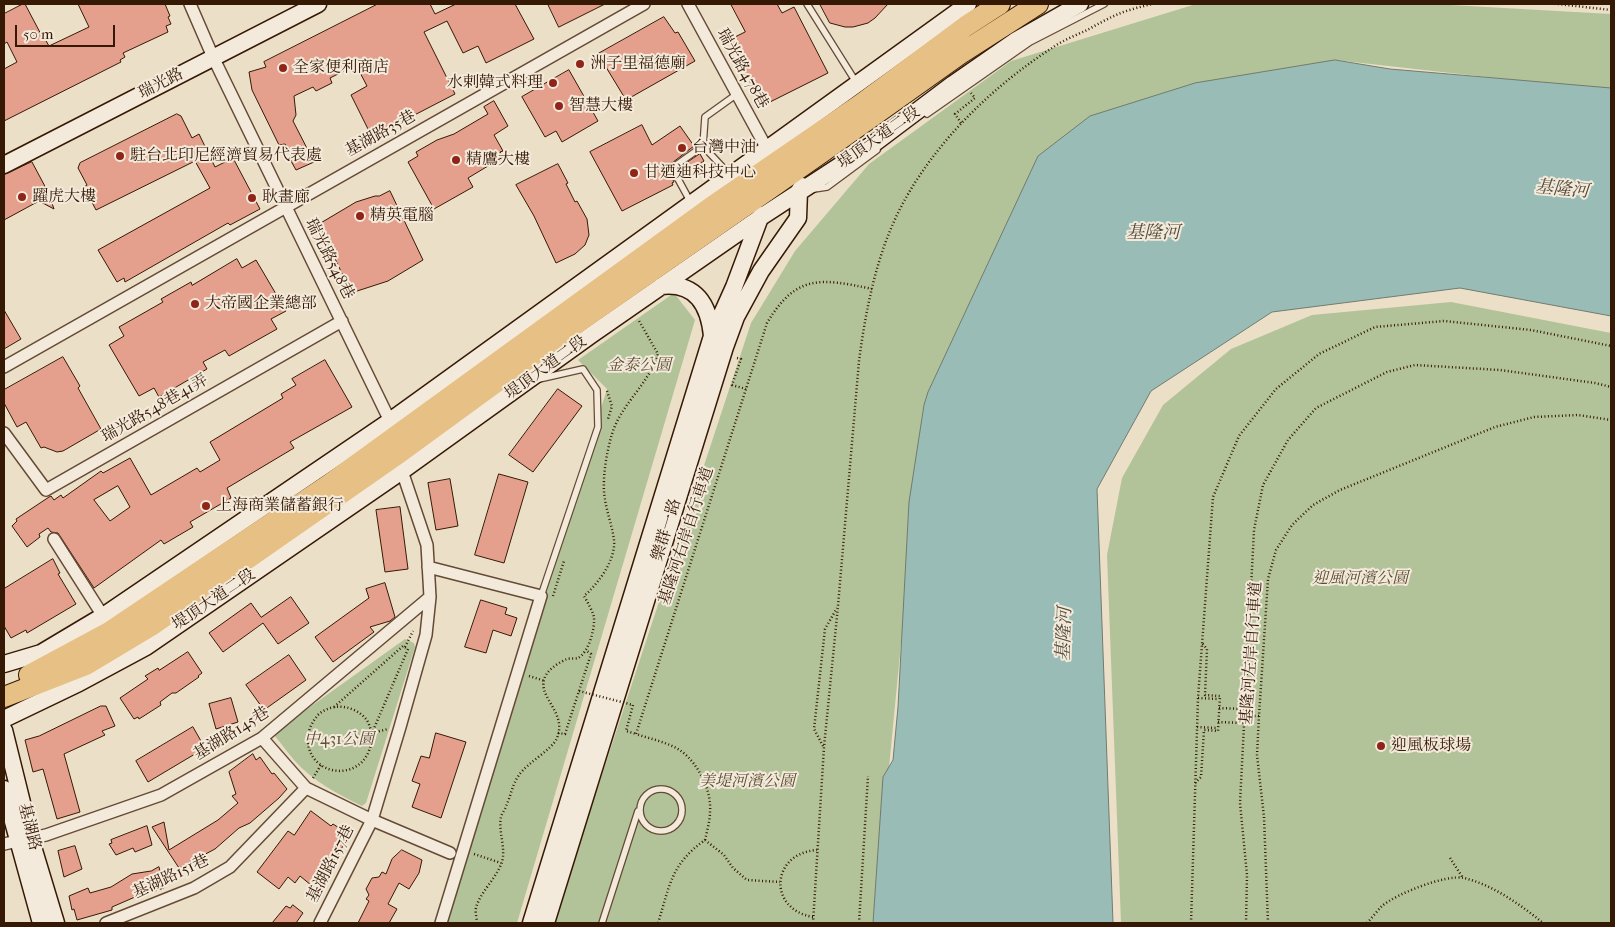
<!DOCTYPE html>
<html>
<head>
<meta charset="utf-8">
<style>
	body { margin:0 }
	#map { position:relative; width:1615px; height:927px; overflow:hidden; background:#ecdfc7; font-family:"IM FELL French Canon",serif }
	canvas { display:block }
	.frame { position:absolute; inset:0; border:5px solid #361904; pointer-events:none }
	.scale { position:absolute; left:15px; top:25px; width:100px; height:22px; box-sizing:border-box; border:2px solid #361904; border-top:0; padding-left:6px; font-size:15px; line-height:18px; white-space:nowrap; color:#361904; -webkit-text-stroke:4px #f3eadb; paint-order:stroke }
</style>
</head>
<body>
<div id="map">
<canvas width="1615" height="927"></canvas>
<div class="frame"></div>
<div class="scale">50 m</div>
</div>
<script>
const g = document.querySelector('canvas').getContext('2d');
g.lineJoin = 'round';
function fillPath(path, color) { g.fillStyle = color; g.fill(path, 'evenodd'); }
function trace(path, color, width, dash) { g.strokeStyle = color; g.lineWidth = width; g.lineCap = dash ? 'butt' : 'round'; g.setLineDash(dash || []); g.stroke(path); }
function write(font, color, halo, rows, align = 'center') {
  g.font = font + ' "IM FELL French Canon","Noto Serif TC",serif'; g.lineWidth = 4; g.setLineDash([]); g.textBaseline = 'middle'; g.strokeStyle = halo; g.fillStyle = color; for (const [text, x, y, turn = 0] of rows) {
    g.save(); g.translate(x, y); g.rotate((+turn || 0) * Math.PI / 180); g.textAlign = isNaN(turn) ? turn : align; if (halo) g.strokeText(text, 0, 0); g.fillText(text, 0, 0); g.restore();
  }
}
const green = new Path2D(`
	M1196 4H1433L1611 14V91L1335 60 924 405 874 923H553L751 323 795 251 869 164 1011 61Z
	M674 293 695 320 517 923H435L461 851 607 389 578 360Z
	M1451 302 1611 333V923H1121L1107 555 1122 478 1163 405 1231 349 1312 315Z
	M405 639 414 643 415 647 366 803 362 806C338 794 312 781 294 760 287 752 281 743 274 735L275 732Z`);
const water = new Path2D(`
	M1335 60 1390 69 1611 88V316L1460 288 1272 312 1151 391 1097 489 1113 923H873L883 777 893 760 898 707 909 502 924 405 928 392 1038 156 1090 116 1195 83Z`);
const building = new Path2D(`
	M23 4H25L44 40 45 39 49 46 89 27 78 4H165L170 16 168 17 171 24 166 26 168 32 123 53 125 57 120 60 121 62 4 121V69L17 62 7 42 4 44V14Z
	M378 4H430L435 14 456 4H515L534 39 486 63 478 46 463 53 447 21 424 32 455 94 372 137 351 95 367 86 356 65 330 78 332 83 316 91 313 87 294 96 296 115 293 121 314 162 296 170 291 161 293 159 285 144 279 145 252 90 249 72 266 67 264 62Z
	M548 4H605L559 27Z
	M731 4H777L782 13 794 7 828 73 762 106 729 40 745 32Z
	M820 4H888L875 18 868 23 853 27H845L830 23Z
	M664 17 675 33 678 32 695 61 626 100 598 54Z
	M569 70 598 121 562 142 556 131 545 137 522 97Z
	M494 101 508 126 494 135 503 151 500 152 503 157 468 178 473 187 434 209 408 162 418 156 416 152 437 140 454 134 488 114 484 107Z
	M177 114 181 116 192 138 199 134 215 167 233 158 260 209 230 225 228 223 125 282 124 278 117 282 98 250 210 188 195 161 96 210 84 187 87 185 78 168 80 163Z
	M642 125 652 145 680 126 694 146 668 166V170L674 182 672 183 673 185 622 211 590 152Z
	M700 154 704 161 682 176 678 169Z
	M32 162 48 192 54 209 39 201 4 220V175Z
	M558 164 568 183 566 184 575 202 577 201 587 219 589 235 585 245 575 254 556 263 534 216 516 185Z
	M390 191 423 260 388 281 351 293 319 224 356 202 375 196H379Z
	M237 259 242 268 256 260 286 311 271 319 277 329 229 356 225 350 203 362 207 369 159 397 154 388 139 396 109 345 124 336 119 327 163 302 161 299 191 282 192 285Z
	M4 310 21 339 4 349Z
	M63 357 80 386 78 388 101 429 63 451 57 452 44 447 41 448 26 422 17 427 4 403V390Z
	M325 360 352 407 290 442 294 448 227 488 231 498 190 522 193 527 164 544 161 540 94 588 58 533 51 532 48 528 39 534 40 537 27 547 12 526 17 521 16 519 49 497 51 496 54 500 61 495 63 498 101 471 103 473 130 458 151 495 197 468 200 472 220 460 210 442 283 398 281 394 296 385 292 379ZM118 486 130 507 110 521 94 500Z
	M558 389 582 406 533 472 509 455Z
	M499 474 528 482 504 563 475 555Z
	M450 479 458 526 436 530 428 483Z
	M400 507 408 569 385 572 376 510Z
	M53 559 60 573 58 574 76 604 27 633 26 630 11 638 4 626V589Z
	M385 583 395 617 390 621 370 627 374 632 333 662 315 637 369 598 366 589Z
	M291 597 309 623 278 644 263 623 223 652 209 633 251 603 261 617Z
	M481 600 507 608 505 614 517 618 511 636 493 630 486 653 465 647Z
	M188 652 202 673 198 676 199 677 176 693H172L160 702 161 705 139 719 138 717 134 719 120 698 148 679 145 676 158 668 159 670Z
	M289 655 306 680 264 710 246 685Z
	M231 698 238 722 216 729 209 704Z
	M101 706H106L115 726 102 731 105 735 64 754 80 812 57 819 43 769 33 772 25 740 39 736Z
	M193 727 205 748 148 782 136 761Z
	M436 733 466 742 441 818 412 807 420 784 412 781 421 756 429 758Z
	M253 754 256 760 260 757 272 774 274 773 287 789 279 798 250 823 239 828 215 849 179 868 152 827 164 822 169 850 218 820 238 803 232 796 236 794 229 772Z
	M311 811 331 826 333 824 350 835 324 876 326 877 317 890 300 876 295 883 288 877 279 889 257 872 288 831 294 835Z
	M147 826 152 845 135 852 133 848 116 855 109 844 112 843 111 840Z
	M75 846 82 869 64 877 58 851Z
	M402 850 422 860 419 873 409 889 399 883 388 904 397 909 389 923H358L369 901 366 899 369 895 366 889 372 878 379 877 382 872 386 874 392 859Z
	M159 867 164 888 135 897 112 907V910L77 920 74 909 72 910 69 896 88 888 90 893 111 887 132 874 151 871Z
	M293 905 303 913 296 923H272L286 906 290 908Z`);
const path = new Path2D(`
	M1558 4 1611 10
	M961 123 955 114 975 98 971 93
	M737 358 741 359 732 385 746 389
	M607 391 612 406 608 419
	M553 596 564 561
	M405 647 413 631
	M529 676 545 681
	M1198 698 1219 699
	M633 705 626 731 636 734
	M334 707 403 646 408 649 372 733C372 786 307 779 308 739 308 730 312 722 318 715 332 702 354 705 366 719 369 723 370 728 372 733
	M1219 708 1244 709
	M1244 716H1259
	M1218 722 1243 723
	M1197 727 1218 728
	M372 733 388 729
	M558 733 565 734 591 654 587 651
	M823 746 814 729 825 629 837 608
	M313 778 321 765
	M1195 783 1201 777 1204 730 1218 731 1220 696 1205 695 1207 649 1202 643
	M705 840 724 855 733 868 747 880 780 882
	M474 854 501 863
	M1450 858 1463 878
	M813 917C767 909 771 853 817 850
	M477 923C477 919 475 913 476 908 480 892 496 879 502 862 506 847 498 831 501 817 502 813 505 810 506 806 511 796 512 785 519 775 528 762 552 750 557 738 568 711 534 696 546 675 550 668 560 662 567 659 571 658 575 659 578 658 589 652 595 629 594 617 592 610 588 603 584 596 598 584 616 560 614 540 612 524 605 508 604 491 603 473 607 451 612 434 621 404 649 384 658 354L638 319
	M658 923C670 885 671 864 705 840 707 831 710 821 710 812 712 791 698 763 681 751 668 742 650 739 636 734L767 323C796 274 821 278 872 289
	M813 923 824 747 838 606 859 361C866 308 877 252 902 205 936 141 992 87 1052 48 1063 40 1077 35 1089 29 1098 24 1107 19 1116 15 1127 10 1140 7 1152 4
	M859 923 868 776
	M1191 923 1198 698 1213 497 1239 436 1276 389 1319 354 1375 327 1444 321 1531 330 1611 346
	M1246 923 1247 875 1240 803 1254 530 1263 485 1288 440 1316 408 1387 372 1415 365 1500 370 1595 383 1611 387
	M1268 923 1264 817 1257 755 1259 716 1268 579 1276 550 1292 525 1313 505 1340 490 1495 427 1534 417 1578 415 1611 420
	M1367 923C1372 918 1377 911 1382 906 1396 894 1446 874 1464 878 1493 885 1521 905 1543 923`);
const lane = new Path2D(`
	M807 4 856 82
	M927 114 1030 42 1104 4
	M703 146 705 117 737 94
	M814 189 827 187 877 150
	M690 201 672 168 703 146 729 174
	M539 379 583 369 597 390 598 427 541 596
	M640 810a21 21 0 1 1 42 0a21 21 0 1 1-42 0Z
	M602 923 638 811`);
const street = new Path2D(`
	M190 4 213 57 390 421
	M688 4 767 149
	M4 367 644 4
	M4 433 46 490 342 321
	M54 539 103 616
	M428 567 541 596 441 923
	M262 738 306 788 372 820 450 853
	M4 844 46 835 161 795 262 738 430 597
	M106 923 194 888 230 867 306 788
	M320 923 372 820 400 727 426 635 430 597 427 545 402 471`);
const secondary = new Path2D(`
	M4 165 318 4
	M661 286C696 282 709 305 712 336
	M4 664 41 653 103 616 390 421 968 4
	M4 719 79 683 146 647 402 471 591 335 761 217 876 142 953 84 1015 41 1080 4
	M4 730 33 847 56 923
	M4 789 41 923
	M531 923 712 336 734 287 761 215
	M546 923 725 347 736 317 761 271 798 218 799 191 802 186`);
const highway = new Path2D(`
	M29 675 109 632 328 485 711 207 861 104 966 26 1000 4
	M4 697 86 665 151 626 398 454 579 322 821 153 960 54 1038 4`);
const pathBridge = new Path2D(`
	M579 691 633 705`);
const markers = [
	[580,64,5,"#8f2418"],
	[283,68,5,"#8f2418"],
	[553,83,5,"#8f2418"],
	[559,106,5,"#8f2418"],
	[682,148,5,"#8f2418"],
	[120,156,5,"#8f2418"],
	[456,160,5,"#8f2418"],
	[634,173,5,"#8f2418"],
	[22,197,5,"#8f2418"],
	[252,198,5,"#8f2418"],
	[360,216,5,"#8f2418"],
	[195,304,5,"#8f2418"],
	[206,506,5,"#8f2418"],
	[1381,746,5,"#8f2418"]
];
const poiNames = [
	["洲子里福德廟",590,64],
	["全家便利商店",293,68],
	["水剌韓式料理",543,83,"right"],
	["智慧大樓",569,106],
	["台灣中油",692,148],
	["駐台北印尼經濟貿易代表處",130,156],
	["精鷹大樓",466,160],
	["甘迺迪科技中心",644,173],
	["躍虎大樓",32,197],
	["耿畫廊",262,198],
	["精英電腦",370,216],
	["大帝國企業總部",205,304],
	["上海商業儲蓄銀行",216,506],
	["迎風板球場",1391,746]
];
const streetNames = [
	["瑞光路478巷",742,69,61],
	["瑞光路",161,84,-27],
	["基湖路35巷",381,134,-29],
	["堤頂大道二段",879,138,-35],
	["瑞光路548巷",329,259,63],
	["堤頂大道二段",546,368,-36],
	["瑞光路548巷41弄",155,409,-30],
	["樂群一路",667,530,-73],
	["基隆河右岸自行車道",687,536,-72],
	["堤頂大道二段",214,600,-34],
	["基隆河左岸自行車道",1252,653,-86],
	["基湖路145巷",232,734,-32],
	["基湖路",29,827,76],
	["基湖路157巷",331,864,-63],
	["基湖路151巷",171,877,-25]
];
const parkNames = [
	["金泰公園",639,366],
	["迎風河濱公園",1360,579],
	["中431公園",339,740],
	["美堤河濱公園",747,782]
];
const waterNames = [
	["基隆河",1562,190,5],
	["基隆河",1153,234],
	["基隆河",1065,634,-88]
];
fillPath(green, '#b3c399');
fillPath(water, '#99bdb6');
trace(water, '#717b6f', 1);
fillPath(building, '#e4a08d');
trace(building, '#361904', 1);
trace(lane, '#644a35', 8);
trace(street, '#644a35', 14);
trace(secondary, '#361904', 19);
trace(highway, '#361904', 22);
trace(path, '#361904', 2.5, [1, 2.5]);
trace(lane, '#f3eadb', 5.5);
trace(street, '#f3eadb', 11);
trace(secondary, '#f3eadb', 16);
trace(highway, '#e6c084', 20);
trace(pathBridge, '#361904', 2.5, [1, 2.5]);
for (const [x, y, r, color] of markers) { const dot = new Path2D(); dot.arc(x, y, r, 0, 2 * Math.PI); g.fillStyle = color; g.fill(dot); trace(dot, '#f3eadb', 2); }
write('16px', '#361904', '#f3eadb', poiNames, 'left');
write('16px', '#361904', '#f3eadb', streetNames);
write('italic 16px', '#5c4c31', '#f3eadb', parkNames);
write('italic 18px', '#544a39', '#f3eadb', waterNames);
</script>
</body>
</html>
